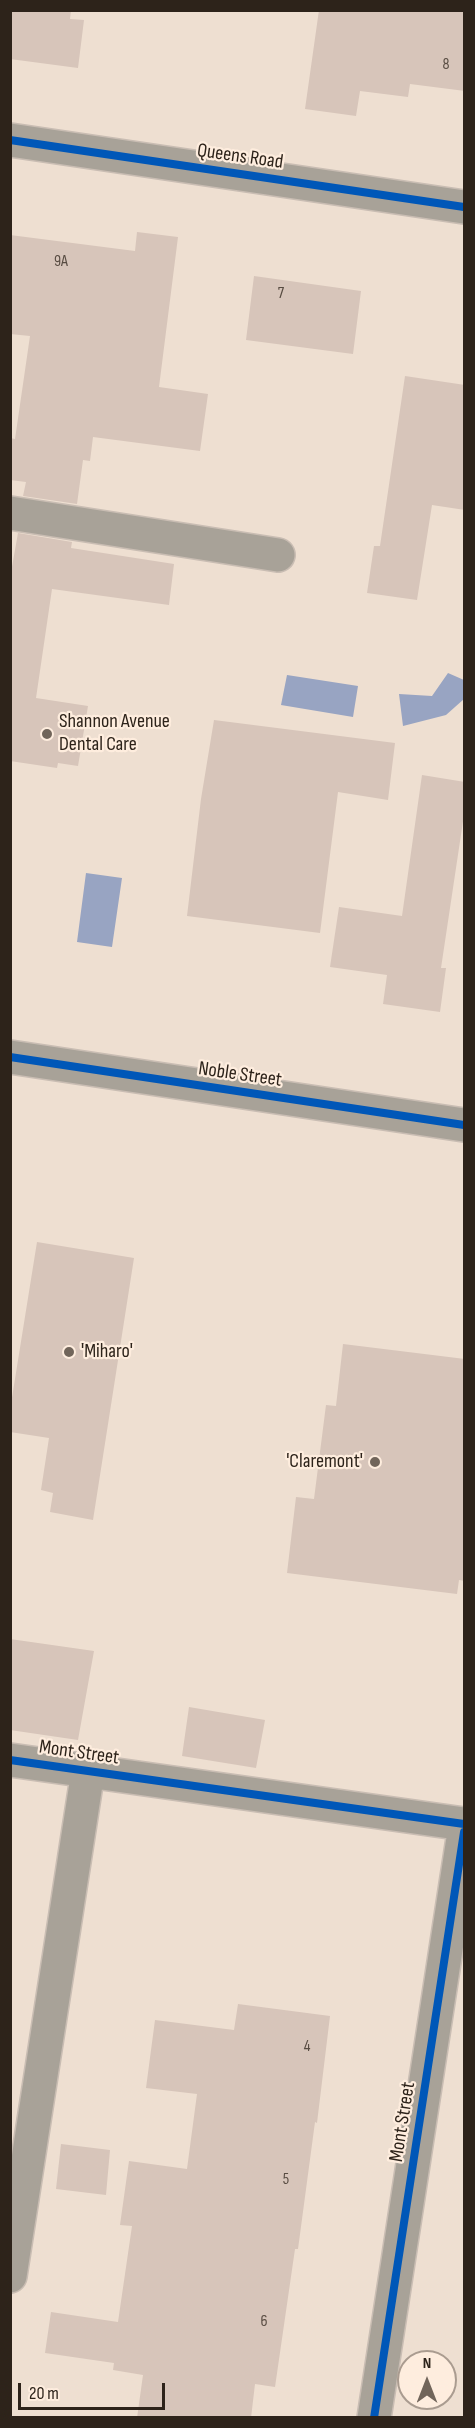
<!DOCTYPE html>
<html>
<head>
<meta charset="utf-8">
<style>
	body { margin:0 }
	#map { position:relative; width:475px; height:2428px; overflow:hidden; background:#eedfd1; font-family:"Sofia Sans Condensed",sans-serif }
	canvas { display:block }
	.frame { position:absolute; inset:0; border:12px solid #2d231a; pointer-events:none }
	.north { position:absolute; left:397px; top:2350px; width:60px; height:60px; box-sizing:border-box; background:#feedde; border:2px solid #aa9c90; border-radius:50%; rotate:0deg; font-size:16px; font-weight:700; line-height:24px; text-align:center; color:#2d231a }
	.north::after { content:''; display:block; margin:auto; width:21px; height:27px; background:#71655a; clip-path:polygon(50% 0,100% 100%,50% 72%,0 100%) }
	.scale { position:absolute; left:18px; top:2383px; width:147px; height:27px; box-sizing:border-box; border:3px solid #2d231a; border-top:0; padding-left:8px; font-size:18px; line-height:21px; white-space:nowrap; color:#2d231a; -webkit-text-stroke:4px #feedde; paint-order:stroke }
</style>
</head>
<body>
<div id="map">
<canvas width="475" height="2428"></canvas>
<div class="frame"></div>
<div class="north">N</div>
<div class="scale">20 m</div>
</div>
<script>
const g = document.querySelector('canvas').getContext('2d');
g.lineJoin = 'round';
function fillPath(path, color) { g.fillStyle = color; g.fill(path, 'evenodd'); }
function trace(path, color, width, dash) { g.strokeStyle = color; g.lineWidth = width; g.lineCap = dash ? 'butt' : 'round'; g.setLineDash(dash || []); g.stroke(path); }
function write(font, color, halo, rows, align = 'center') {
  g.font = font + ' "Sofia Sans Condensed",sans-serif'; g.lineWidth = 4.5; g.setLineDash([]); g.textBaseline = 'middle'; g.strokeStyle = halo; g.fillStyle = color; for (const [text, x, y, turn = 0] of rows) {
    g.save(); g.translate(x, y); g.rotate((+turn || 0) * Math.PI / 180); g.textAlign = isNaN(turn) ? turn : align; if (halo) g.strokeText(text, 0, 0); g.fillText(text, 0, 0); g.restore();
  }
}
const water = new Path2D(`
	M448 673 464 680V699L446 715 403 726 399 694 432 696Z
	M287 675 358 686 353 717 281 705Z
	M86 873 122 878 112 947 77 942Z`);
const building = new Path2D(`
	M10 10H71L70 19 84 20 78 68 10 59Z
	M319 10H465V91L410 84 408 97 360 91 356 116 305 109Z
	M137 232 178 237 159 387 208 394 200 451 93 437 90 461 83 460 77 504 23 496 26 482 10 480V438L15 439 30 336 10 334V235L135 251Z
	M254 276 361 291 353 354 246 340Z
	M405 376 465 385V510L432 505 417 600 367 593 374 546H380Z
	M18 533 72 542 71 548 174 564 169 605 52 589 36 698 88 706 78 766 58 763 57 768 10 761V578Z
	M214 720 395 743 388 800 338 792 320 933 187 916 201 799Z
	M422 775 465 782V808L441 968H446L440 1012 383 1004 387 975 330 967 339 907 402 916Z
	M37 1242 134 1258 93 1520 50 1512 53 1493 41 1490 49 1438 10 1432V1410Z
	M343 1344 465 1359V1581L459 1580 457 1594 287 1573 296 1497 314 1499 326 1405 336 1406Z
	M10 1639 94 1651 78 1740 10 1730Z
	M189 1707 265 1720 256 1768 182 1756Z
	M238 2004 330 2016 317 2123 315 2122 298 2249H295L275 2387 255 2384 251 2418H137L143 2375 113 2370 114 2363 45 2353 51 2312 118 2322 132 2226 120 2225 129 2161 187 2169 197 2094 146 2088 155 2020 234 2030Z
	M61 2144 110 2150 106 2195 56 2189Z`);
const minor = new Path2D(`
	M10 140 464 207
	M10 513 278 555
	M10 1057 464 1125
	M10 1760 464 1824
	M10 2276 88 1771
	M374 2418 464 1832`);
const cycleway = new Path2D(`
	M10 140 464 207
	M10 1057 464 1125
	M10 1760 464 1824
	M374 2418 464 1832`);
const markers = [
	[47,734,6,"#71655a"],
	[69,1352,6,"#71655a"],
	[375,1462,6,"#71655a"]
];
const numberNames = [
	["8",446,65],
	["9A",61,262],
	["7",281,294],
	["4",307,2047],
	["5",286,2180],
	["6",264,2322]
];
const streetNames = [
	["Queens Road",240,157,8],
	["Noble Street",240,1075,8],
	["Mont Street",79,1753,8],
	["Mont Street",403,2122,-81]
];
const poiNames = [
	["Shannon Avenue",59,722],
	["Dental Care",59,745],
	["'Miharo'",81,1352],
	["'Claremont'",363,1462,"right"]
];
fillPath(water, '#98a4c2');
fillPath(building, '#d7c5ba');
trace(minor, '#c9bdb3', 36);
trace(minor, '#a8a298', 33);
trace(cycleway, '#0057b8', 8);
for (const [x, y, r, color] of markers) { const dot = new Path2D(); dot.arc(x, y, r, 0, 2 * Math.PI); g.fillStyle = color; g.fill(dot); trace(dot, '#feedde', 2); }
write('16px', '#584c42', null, numberNames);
write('20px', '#2d231a', '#feedde', streetNames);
write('20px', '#2d231a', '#feedde', poiNames, 'left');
</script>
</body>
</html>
